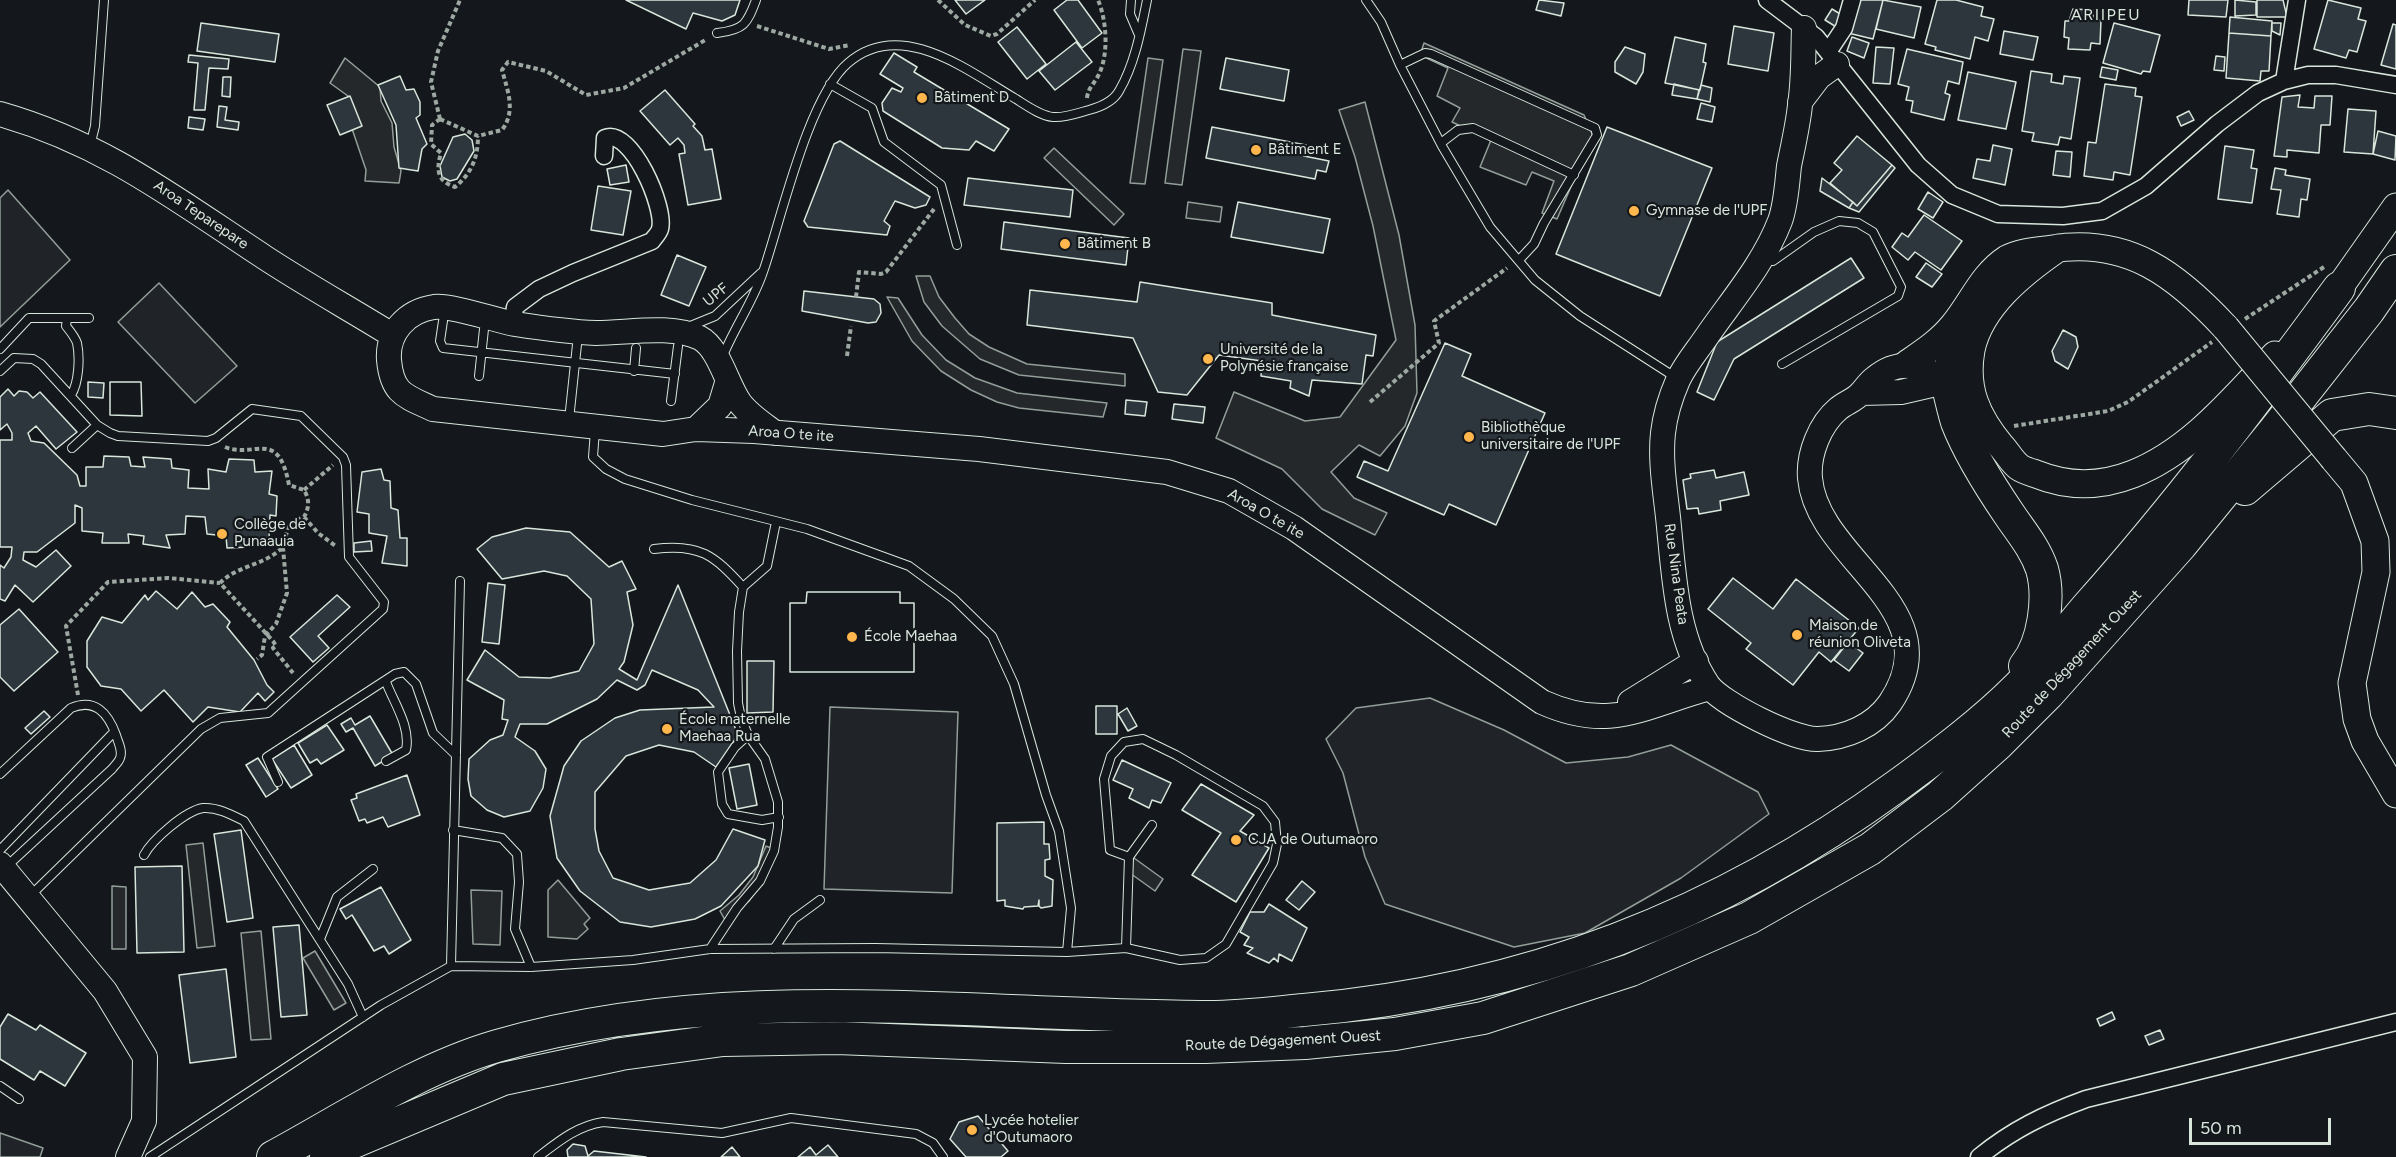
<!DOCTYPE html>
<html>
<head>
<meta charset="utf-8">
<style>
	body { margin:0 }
	#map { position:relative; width:2396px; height:1157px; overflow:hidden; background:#14181c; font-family:Figtree,sans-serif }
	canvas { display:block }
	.scale { position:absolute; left:2189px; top:1118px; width:142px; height:27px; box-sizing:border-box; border:3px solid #d8e6dc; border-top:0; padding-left:8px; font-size:18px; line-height:21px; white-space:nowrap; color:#d8e6dc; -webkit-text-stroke:4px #14181c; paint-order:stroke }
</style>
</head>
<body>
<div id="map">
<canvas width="2396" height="1157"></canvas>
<div class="scale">50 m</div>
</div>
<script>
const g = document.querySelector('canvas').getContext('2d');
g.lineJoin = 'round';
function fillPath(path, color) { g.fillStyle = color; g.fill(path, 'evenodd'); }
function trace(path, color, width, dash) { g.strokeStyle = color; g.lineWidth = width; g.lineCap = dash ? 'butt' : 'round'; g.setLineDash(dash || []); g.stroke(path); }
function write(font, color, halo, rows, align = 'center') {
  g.font = font + ' Figtree,sans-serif'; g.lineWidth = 4.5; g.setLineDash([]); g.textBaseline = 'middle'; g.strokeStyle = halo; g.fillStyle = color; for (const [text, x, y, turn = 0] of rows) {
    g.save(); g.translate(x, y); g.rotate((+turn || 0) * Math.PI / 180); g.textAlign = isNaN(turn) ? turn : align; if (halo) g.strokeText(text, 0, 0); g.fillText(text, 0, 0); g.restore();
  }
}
const green = new Path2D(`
	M8 190 70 260 0 327V198Z
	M159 283 237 366 195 403 118 322Z
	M1430 698 1504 730 1566 763 1628 757 1671 745 1758 792 1769 814 1681 878 1585 933 1514 947 1385 904 1365 857 1343 773 1326 739 1356 708Z
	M830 707 958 712 952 893 824 889Z
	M0 1133 43 1148 40 1157H0Z`);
const parking = new Path2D(`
	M1424 43 1584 115 1593 136 1557 219 1542 213 1554 181 1532 172 1526 185 1480 167 1491 140 1452 122 1460 108 1437 96 1448 68 1420 55Z
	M1183 49 1201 51 1182 185 1165 183Z
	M345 58 380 87 381 101 392 123 394 147 401 171 399 183 365 181 366 170 347 114 348 96 330 83Z
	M1148 58 1163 60 1145 184 1130 183Z
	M1365 102 1399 235 1415 325 1417 393 1405 426 1380 456 1359 445 1331 472 1354 498 1387 513 1375 535 1322 509 1282 469 1216 438 1234 392 1305 421 1340 417 1396 340 1373 226 1355 157 1339 110Z
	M1054 148 1124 214 1114 225 1044 158Z
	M1188 202 1222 207 1220 222 1186 218Z
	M916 276H930L939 297 955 318 969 334 989 347 1027 364 1125 374V386L1019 375 980 359 942 326 924 302Z
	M887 297 898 298 922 335 946 360 975 378 1017 393 1107 403 1103 417 1019 408 997 402 971 390 941 371 912 341Z
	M203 843 215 946 197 948 186 845Z
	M766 846 771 848 764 879 749 901 725 920 720 911 739 895 753 877Z
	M1134 858 1163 879 1155 891 1127 871Z
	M558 880 590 918 584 924 588 929 577 939 548 937V890Z
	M112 886 126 887V949H112Z
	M471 890 502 891 500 945 473 944Z
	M261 931 271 1039 251 1040 241 933Z
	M315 951 346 1003 334 1010 303 958Z`);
const building = new Path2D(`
	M626 0H740L735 15 722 21 693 13 686 29Z
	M955 0H985L966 14Z
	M1067 0H1078L1102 33 1082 48 1054 10Z
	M1539 0 1564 3 1561 16 1536 10Z
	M1856 0H1883L1873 39 1848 33Z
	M1883 0 1921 7 1914 38 1876 29Z
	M1937 0H1956L1983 7 1981 16 1994 19 1988 41 1975 37 1970 59 1935 50 1936 47 1925 44Z
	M2189 0H2228L2226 17 2188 15Z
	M2235 0 2256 2V15L2235 16Z
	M2257 0H2283L2287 17H2257Z
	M2328 0 2361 8 2358 19 2366 21 2357 52 2349 50 2346 58 2314 49Z
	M1832 9 1845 17 1838 28 1825 20Z
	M2073 9 2093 10V19L2101 20 2100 44 2091 43 2090 50 2068 49 2069 38 2064 37 2065 21H2069Z
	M2230 17 2272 21 2271 36 2229 33Z
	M201 23 279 34 275 62 197 51Z
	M2114 23 2160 35 2150 72 2143 71 2141 74 2103 63Z
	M2272 23H2281L2280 35 2272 31Z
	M2393 24 2396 25V69L2381 65Z
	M1734 26 1774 33 1768 71 1728 64Z
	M1017 27 1046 64 1027 79 998 42Z
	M2004 31 2038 37 2033 60 2000 54Z
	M2229 33 2271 36 2269 71H2261L2260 81 2226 78Z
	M1675 37 1706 44 1703 62 1706 63 1700 90 1665 83Z
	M1852 37 1869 43 1864 58 1847 51Z
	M1076 42 1092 62 1055 90 1039 71Z
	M1625 47 1645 54 1643 72 1636 84 1615 72V62Z
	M1876 47 1894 48 1890 84 1873 83Z
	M1907 49 1963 62 1959 84 1948 81 1945 93 1950 95 1944 120 1911 112 1913 101 1906 100 1909 87 1898 84Z
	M894 53 917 67 914 72 1009 129 994 151 976 141 969 150 942 148 883 111 882 103 892 88 901 92 903 88 880 74Z
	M189 55 229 59 228 69 209 68 205 110H194L198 63 188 62Z
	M2216 56 2225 57 2224 71 2214 70Z
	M1226 58 1289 70 1284 101 1220 89Z
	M2102 67 2118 70 2116 80 2100 77Z
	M2031 71 2052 74 2051 82 2063 84 2064 76 2080 78 2071 139 2060 137 2058 145 2032 141 2034 133 2022 131Z
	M1968 72 2016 82 2006 129 1958 120Z
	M400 76 406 90 414 89 420 102V115L416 118 427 144 422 149 418 171 399 168 396 125 378 85Z
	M223 77H231L230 97 222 96Z
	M1674 84 1699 90 1697 99 1672 95Z
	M2105 84 2136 88 2135 96 2142 97 2130 175 2114 172 2113 180 2084 176 2088 142 2096 143Z
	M1701 85 1712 88 1710 102 1697 99Z
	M665 90 695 124 693 126 702 136 705 150 712 149 721 199 688 205 679 154 685 153 684 145 678 138 670 145 640 111Z
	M2300 95 2298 107 2314 108 2315 96H2332L2330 125H2321L2319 153 2287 150V157L2274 156 2282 97Z
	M350 96 362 126 340 135 327 105Z
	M1701 103 1715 107 1712 122 1697 119Z
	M219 106 227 107 225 120 239 122 238 130 217 127Z
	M2348 109 2376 111 2373 154 2344 152Z
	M2189 111 2194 120 2181 126 2177 117Z
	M189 117 205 119 203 130 188 128Z
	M1212 127 1306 145 1304 156 1329 161 1326 172 1317 170 1315 179 1206 158Z
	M1607 127 1712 168 1660 296 1556 254Z
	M2378 131 2396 136 2395 160 2373 154Z
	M465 134 472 140 474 151 457 179 450 181 442 177 440 166 453 137Z
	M1857 136 1892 165 1857 206 1830 183 1842 170 1834 163Z
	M840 141 930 197 926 205 915 208 895 201 884 221 890 226 887 235 808 227 804 221 834 144Z
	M1993 145 2012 149 2005 185 1973 178 1977 159 1990 161Z
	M2225 146 2254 150 2251 168 2257 169 2252 203 2218 199Z
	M2056 151 2072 152 2070 177 2053 175Z
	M626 165 629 182 610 185 607 169Z
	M1892 165 1895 168 1859 212 1849 208 1853 202 1857 206Z
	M2275 168 2286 170 2285 175 2310 179 2307 200 2301 199 2299 217 2277 214 2281 190 2271 189Z
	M968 178 1073 190 1070 217 964 205Z
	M1822 178 1853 202 1849 208 1820 191Z
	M598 186 631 191 623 235 591 230Z
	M1928 192 1943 202 1933 218 1918 209Z
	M1238 202 1330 219 1323 253 1231 237Z
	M1924 215 1962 241 1941 270 1915 252 1908 260 1892 247 1902 233 1908 237Z
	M1004 222 1129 238 1126 265 1001 249Z
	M677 255 706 267 689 306 661 295Z
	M1851 258 1864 278 1734 359 1714 400 1697 392 1717 342Z
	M1926 263 1942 274 1932 287 1916 277Z
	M1140 282 1272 303V315L1376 335 1373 356 1366 355 1362 384 1312 380 1309 396 1290 388 1291 381 1261 376 1262 361 1219 355 1187 395 1158 392 1133 338 1027 325 1030 290 1137 302Z
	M804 291 874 299 880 304 881 313 876 322 868 323 802 311Z
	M2063 330 2076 337 2078 347 2068 369 2055 361 2052 351Z
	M1445 343 1471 354 1462 376 1545 413 1496 525 1449 504 1444 515 1357 477 1364 461 1388 471Z
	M88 382 104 383 103 398 88 397Z
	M110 382H141L142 416 110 415Z
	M110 382H141L142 416 110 415Z
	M8 389 14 396 19 391 27 392 33 398 40 392 77 432 56 449 36 426 28 433 31 441 44 443 77 475 80 486H86V467H103L104 456 129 457 131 466 145 467 143 457 171 459 172 468 189 470 188 488 209 489 208 469 226 472 229 459 254 460 255 472 272 471 269 494 277 496 276 516 270 515 269 540 253 539 250 547 227 548 226 536 207 534 205 517 186 516 185 534 166 535 170 548 143 544 144 536 128 534 129 543H102L103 533 82 531V508L75 505V523L37 552H24L23 560 36 567 56 550 71 566 33 602 15 585 5 601 0 599V565L4 568 11 557 12 547H0V440H12V433L7 424 0 430V397Z
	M1126 400 1147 402 1145 416 1125 414Z
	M1174 404 1205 407 1203 423 1172 419Z
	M381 469 384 480 390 481 391 508 398 510 400 538H407V566L382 563 387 536 369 533V514L357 512 362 472Z
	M1714 470 1716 478 1744 472 1749 495 1720 501 1721 510 1699 514 1698 508 1687 509 1683 480 1691 478 1690 474Z
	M526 528 570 532 609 567 622 561 636 589 627 592 633 625 624 662 619 669 637 680 678 585 738 735 716 767 694 752 659 745 626 756 595 792V829L599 851 613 878 649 890 690 883 716 860 733 829 765 840 758 866 721 906 695 919 651 927 620 922 580 891 557 858 550 816 564 766 581 741 615 718 640 710 714 707 698 690 652 670 645 685 637 690 617 680 597 699 547 724H520L515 737 535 751 546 769 543 788 530 811 504 817 487 810 471 796 468 779 469 759 490 740 503 735 508 720 502 719 504 700 467 680 485 650 519 677 550 678 579 671 594 644 591 599 567 576 544 571 502 579 477 549 492 537Z
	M371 541 372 551 354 552V543Z
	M1733 578 1773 609 1796 579 1859 628 1831 662 1819 652 1793 685 1746 649 1751 643 1708 609Z
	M488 583 505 585 499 644 482 642Z
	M156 591 177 609 192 592 205 607 213 604 230 622 227 627 254 660 267 685 274 692 265 701 258 693 240 712 208 707 193 722 164 690 141 711 121 689 101 686 87 667V641L102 617 122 623 145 595 148 600Z
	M807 592H900V603H914V672H790V603H806Z
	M807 592H900V603H914V672H790V603H806Z
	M337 595 350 607 318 636 329 648 313 662 290 637Z
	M19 609 58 652 14 691 0 677V625Z
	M1848 642 1863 653 1849 671 1834 660Z
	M747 661H774L773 712 747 713Z
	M1096 706H1117V734H1096Z
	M1127 708 1137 726 1128 731 1118 714Z
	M44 711 50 717 31 734 25 728Z
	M370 716 393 755 375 766 353 728 346 732 341 724 351 718 355 725Z
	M327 725 344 750 321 764 317 759 310 763 298 743Z
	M294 745 312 775 291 788 272 759Z
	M258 758 278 789 266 797 246 765Z
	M1122 760 1171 783 1161 803 1152 800 1149 808 1129 798 1133 789 1113 780Z
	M749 764 757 805 737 809 729 768Z
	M407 775 420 815 388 827 383 817 367 823 365 819 359 821 351 800 357 798 356 794Z
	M1201 784 1254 815 1240 831 1269 848 1236 902 1192 875 1221 833 1182 810Z
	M1044 822V844H1049L1050 859 1045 860V876L1053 880 1052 906 1041 908 1039 906V900L1038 906 1024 907 1023 909 1005 906V900L997 901V823Z
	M241 830 253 918 227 922 214 834Z
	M182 866 184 952 137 953 135 867Z
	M1302 881 1315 892 1299 910 1286 900Z
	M381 887 411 940 389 954 384 946 374 951 352 915 346 919 340 909Z
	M1269 904 1307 928 1292 961 1279 954 1278 962 1274 958 1269 963 1247 953 1253 948 1244 945 1249 937 1240 932 1250 912H1264Z
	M299 925 307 1015 281 1017 273 927Z
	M226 969 236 1057 190 1063 179 975Z
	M2112 1012 2115 1019 2100 1026 2097 1019Z
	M8 1014 36 1030 40 1025 86 1053 65 1086 40 1071 34 1080 0 1059V1027Z
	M2160 1030 2164 1039 2149 1045 2145 1036Z
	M978 1116 1008 1151 1001 1157H966L950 1139 959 1122Z
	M573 1144 585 1146 588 1156 594 1151 646 1157H568L567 1150Z
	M828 1145 838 1157H798L810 1147 816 1155Z
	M732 1147 740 1157H721Z`);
const path = new Path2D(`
	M938 0 965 25 991 36 997 34 1035 0
	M757 26 829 49 850 45
	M1087 98C1088 88 1094 84 1098 76 1109 56 1107 21 1098 0
	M440 119 478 136 502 130C516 111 508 92 502 70L508 62 546 71 586 95 624 88 707 39
	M440 119 432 125 431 144 441 153C436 170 437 181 455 187 472 173 478 157 478 136
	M440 119 431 82 438 51 460 0
	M856 297 859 272 881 274 886 272 934 209
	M2245 319 2324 267
	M847 356 851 326
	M1370 402 1439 343 1434 321 1507 268
	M2014 426 2108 411 2128 402 2212 342
	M225 447C255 459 278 427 289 485L304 490C310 500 309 508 304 517L289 523 283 548 287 593 276 624 265 636 262 655 257 659
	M304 490 333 465
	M304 517 318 533 337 547
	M282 548C263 566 238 565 220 583L273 641 276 646 273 648 293 673
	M78 695 66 626 108 582 168 578 220 583`);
const lane = new Path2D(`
	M1131 0 1130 14 1139 35
	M1366 0 1381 22 1400 65 1442 146 1490 227 1535 280 1580 316 1678 379
	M717 33C744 30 747 24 756 0
	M1400 65 1425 53 1431 54 1595 128 1597 135 1544 223 1534 244 1520 259
	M830 84 872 108 884 142 941 185 957 245
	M1441 143 1458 130 1473 128 1574 175
	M90 146 95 126 104 0
	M1765 260 1773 261 1814 232 1839 221 1858 223 1873 232 1901 287 1898 296 1782 364
	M67 318H89
	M443 321 440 341 443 348 675 374
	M688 327 715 316 761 273
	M0 349 29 318H67L66 326C70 331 75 337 77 343 80 357 79 383 71 395
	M722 358C734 328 753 302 763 272 781 220 808 97 848 63 901 17 968 71 1016 99 1027 106 1041 116 1053 117 1065 118 1078 113 1089 110 1100 107 1113 102 1119 91 1135 64 1141 30 1147 0
	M0 371 14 358 33 359 41 364 97 425 110 433 118 436 208 441 216 438 252 409 301 416 343 457 346 465 349 557 384 602 383 609 268 713 220 718 201 729 30 896
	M634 371 636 348
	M479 376 484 329
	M671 401 678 346
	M569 420 578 335
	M595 430 593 457 606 469 625 479 692 500 807 529 909 566 954 599 992 636 1014 684 1046 795 1059 831 1071 908 1067 952
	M72 448 97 425
	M654 549C699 543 714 555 743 587
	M748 735 735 747 718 772 722 804 728 814 762 820 779 817
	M386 761 406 750C411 727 394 703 386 682
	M0 774 71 708C95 698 108 713 116 735 118 742 123 751 120 758 119 762 114 766 112 769L6 867
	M278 782 267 757 395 674 404 672 416 684 433 733 456 755
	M453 830 502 838 517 854 519 882 515 929 531 967
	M0 850 114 732
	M144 855C152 840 185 811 203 808 218 807 232 815 244 821L348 984 363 1017
	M320 939 337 897 373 869
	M1126 948 1129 857
	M710 949 737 908 760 881 774 851 778 827V802L765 759 748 735 741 718 738 703 737 651 739 612 743 587 767 566 776 522
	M774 949 794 919 820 900
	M451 966 460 581
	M0 1086 19 1099
	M150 1157 381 1005 451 966 531 967 633 960 710 949 875 948 1067 952 1126 948 1180 960 1206 958 1226 944 1273 863 1277 844 1275 822 1263 806 1176 755 1143 739 1124 742 1111 756 1104 779 1110 850 1129 857 1152 825
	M538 1157C559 1141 577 1126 603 1122L722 1133 791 1118 916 1134 933 1143 943 1157`);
const street = new Path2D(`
	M1767 0 1816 37 1918 165 1952 195 1998 214 2063 216 2102 211 2146 186 2217 124 2258 93 2284 81 2308 75H2336L2396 85
	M1828 52 1844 28 1852 0
	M2284 81 2297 0
	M513 323 515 307 539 289 573 273 652 241C654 238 659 233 660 229 666 208 631 127 605 138L604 156
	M1979 1157C2012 1130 2045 1114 2086 1099L2396 1022`);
const secondary = new Path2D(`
	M1804 28C1803 53 1804 79 1800 105 1798 125 1793 146 1789 166 1787 184 1786 205 1780 221 1763 265 1731 301 1705 339 1696 352 1685 365 1678 380 1671 396 1665 415 1663 433 1660 460 1665 490 1668 517 1674 573 1675 636 1708 685 1722 704 1794 740 1818 739 1846 738 1874 726 1890 703 1954 608 1817 561 1810 478 1808 454 1820 424 1838 409 1845 403 1855 400 1861 393 1866 388 1869 382 1875 378 1905 353 1937 370 1958 396
	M1800 102 1819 77 1837 64
	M0 114C105 144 174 198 264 257 305 284 350 309 392 335
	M1861 393 1901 392 1953 380
	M696 429 720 406 727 383
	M775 433C763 424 749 415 740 403 727 385 719 348 700 338 670 324 629 333 596 333 569 332 541 328 515 324 494 320 452 305 434 307 407 311 387 332 389 360 392 394 405 396 433 409L663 434 696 429 754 431 979 449 1167 472 1229 491 1294 528 1542 702C1611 733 1643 706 1710 688
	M1630 702 1696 661
	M0 864 105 991 145 1057 144 1121 128 1157`);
const primary = new Path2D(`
	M2058 248C2023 272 1980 306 1971 350 1964 389 1977 417 2001 446 2007 452 2012 462 2019 467 2023 470 2030 472 2036 474 2068 487 2100 487 2133 474 2191 451 2233 399 2275 355
	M2325 303 2339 288 2396 207
	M1907 364C1923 353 1940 342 1953 326 1971 305 1982 275 2007 259 2020 252 2038 251 2052 249 2128 237 2177 275 2226 328
	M1947 382 1953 326
	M2334 459 2354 483 2375 541 2376 572 2352 683 2357 719 2365 741 2396 794`);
const highway = new Path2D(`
	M1947 382C1950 395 1953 409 1957 422 1969 453 1990 486 2009 514 2021 532 2035 548 2042 569 2050 597 2044 643 2025 666
	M2245 489 2332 415 2369 409 2396 413
	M273 1157C345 1118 418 1069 497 1046 729 979 972 1016 1209 1017 1240 1017 1272 1013 1304 1010 1525 991 1719 916 1898 785 1939 755 1982 723 2018 687 2043 662 2065 633 2088 606 2178 505 2259 397 2339 288
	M326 1157 337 1149 503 1079 621 1054 723 1040 837 1038 1066 1047H1205L1305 1043 1395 1034 1483 1018 1631 970 1749 918 1870 849 1940 796 1999 743 2048 694 2181 545 2274 431 2369 310 2396 271`);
const primaryBridge = new Path2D(`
	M2226 328 2334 459`);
const markers = [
	[922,98,6,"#ffb74d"],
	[1256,150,6,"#ffb74d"],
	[1634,211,6,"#ffb74d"],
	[1065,244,6,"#ffb74d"],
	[1208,359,6,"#ffb74d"],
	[1469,437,6,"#ffb74d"],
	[222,534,6,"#ffb74d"],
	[1797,635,6,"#ffb74d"],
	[852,637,6,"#ffb74d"],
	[667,729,6,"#ffb74d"],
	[1236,840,6,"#ffb74d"],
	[972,1130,6,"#ffb74d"]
];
const poiNames = [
	["Bâtiment D",934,98],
	["Bâtiment E",1268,150],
	["Gymnase de l'UPF",1646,211],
	["Bâtiment B",1077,244],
	["Université de la",1220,350],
	["Polynésie française",1220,367],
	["Bibliothèque",1481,428],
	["universitaire de l'UPF",1481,445],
	["Collège de",234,525],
	["Punaauia",234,542],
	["Maison de",1809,626],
	["réunion Oliveta",1809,643],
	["École Maehaa",864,637],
	["École maternelle",679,720],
	["Maehaa Rua",679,737],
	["CJA de Outumaoro",1248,840],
	["Lycée hotelier",984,1121],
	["d'Outumaoro",984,1138]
];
const streetNames = [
	["Aroa Teparepare",201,215,34],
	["UPF",716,295,-39],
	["Aroa O te ite",791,434,4],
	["Aroa O te ite",1266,514,30],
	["Rue Nina Peata",1676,574,82],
	["Route de Dégagement Ouest",2072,664,-47],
	["Route de Dégagement Ouest",1283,1041,-3]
];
const neighbourhoodNames = [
	["ARIIPEU",2106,15]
];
fillPath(green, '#202428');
trace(green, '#939e99', 1.5);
fillPath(parking, '#24282b');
trace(parking, '#939e99', 1.5);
fillPath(building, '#2c363c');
trace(building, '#d8e6dc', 1.5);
trace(lane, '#d8e6dc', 10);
trace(street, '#d8e6dc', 19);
trace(secondary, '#d8e6dc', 26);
trace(primary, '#d8e6dc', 29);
trace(highway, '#d8e6dc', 34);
trace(path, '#9da8a2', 4, [4.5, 3]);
trace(lane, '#14181c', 8);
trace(street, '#14181c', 16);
trace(secondary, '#14181c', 24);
trace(primary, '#14181c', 27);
trace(highway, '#14181c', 32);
trace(primaryBridge, '#d8e6dc', 29, []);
trace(primaryBridge, '#14181c', 27);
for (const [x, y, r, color] of markers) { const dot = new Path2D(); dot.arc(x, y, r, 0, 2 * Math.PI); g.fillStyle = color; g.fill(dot); trace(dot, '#14181c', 2); }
write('15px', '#d8e6dc', '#14181c', poiNames, 'left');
write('15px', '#d8e6dc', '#14181c', streetNames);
g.letterSpacing = '1.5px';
write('16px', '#d8e6dc', '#14181c', neighbourhoodNames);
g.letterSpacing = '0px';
</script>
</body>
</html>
